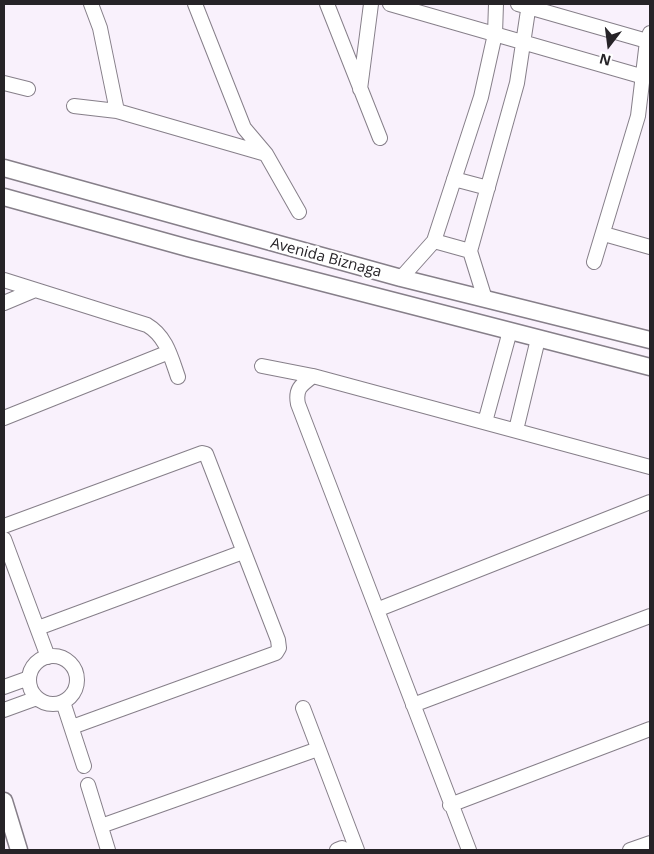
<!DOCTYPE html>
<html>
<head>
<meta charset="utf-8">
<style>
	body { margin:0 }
	#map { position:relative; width:654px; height:854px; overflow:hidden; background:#f9f1fc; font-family:"Open Sans",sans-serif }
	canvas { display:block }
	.frame { position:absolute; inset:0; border:5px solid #262327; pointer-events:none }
	.north { position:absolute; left:584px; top:20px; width:50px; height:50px; -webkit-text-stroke:4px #fff; paint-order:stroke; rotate:195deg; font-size:14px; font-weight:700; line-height:20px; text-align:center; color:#262327 }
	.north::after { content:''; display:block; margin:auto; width:18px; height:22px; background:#262327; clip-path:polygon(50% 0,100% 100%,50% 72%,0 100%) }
</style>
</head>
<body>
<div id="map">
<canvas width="654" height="854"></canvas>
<div class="frame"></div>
<div class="north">N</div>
</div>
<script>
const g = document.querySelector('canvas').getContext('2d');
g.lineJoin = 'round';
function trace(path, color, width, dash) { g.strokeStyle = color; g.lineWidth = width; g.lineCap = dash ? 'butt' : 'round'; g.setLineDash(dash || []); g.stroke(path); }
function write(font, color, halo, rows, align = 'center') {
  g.font = font + ' "Open Sans",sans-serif'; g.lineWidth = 5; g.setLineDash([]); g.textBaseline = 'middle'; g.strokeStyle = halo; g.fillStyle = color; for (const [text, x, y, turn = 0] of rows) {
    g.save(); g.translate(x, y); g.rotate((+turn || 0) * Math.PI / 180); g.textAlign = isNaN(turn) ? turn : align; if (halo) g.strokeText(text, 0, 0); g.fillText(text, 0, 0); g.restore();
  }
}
const minor = new Path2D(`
	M91 4 100 28 117 111
	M195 4 244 128 266 154 299 212
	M327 4 380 138
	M390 4 644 77
	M518 4 647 41
	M4 83 28 89
	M360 89 371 4
	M74 106 117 111 266 154
	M454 179 488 188
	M604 234 650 247
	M434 241 470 251
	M594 262 638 116 647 41 650 33
	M401 278 434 241 481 97 495 34 496 4
	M4 280 147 325C166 336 171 357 178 377
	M485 299 470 251 517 83 529 4
	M4 303 35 290
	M262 366 313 376 650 467
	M313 376C301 385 295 389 298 404L469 850
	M4 418 169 352
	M485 422 510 331
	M516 430 538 339
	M4 526 202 453 206 454 278 640 279 648 276 653 72 727
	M4 539 48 657
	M379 609 650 502
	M38 628 243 552
	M29 680a24 24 0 1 1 48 0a24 24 0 1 1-48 0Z
	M4 687 29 678
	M63 702 84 766
	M413 705 650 616
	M303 708 357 850
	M4 710 37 698
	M88 785 108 850
	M450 805 650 729
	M101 826 318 749
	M337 850 342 848
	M630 850 650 843`);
const tertiary = new Path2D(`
	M4 168 401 278 650 340
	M4 197 188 248 650 367
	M4 801 19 850`);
const streetNames = [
	["Avenida Biznaga",326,258,15]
];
trace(minor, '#867f89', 16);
trace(tertiary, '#867f89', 19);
trace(minor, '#fff', 14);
trace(tertiary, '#fff', 16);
write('15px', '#262327', '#fff', streetNames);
</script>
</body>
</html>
